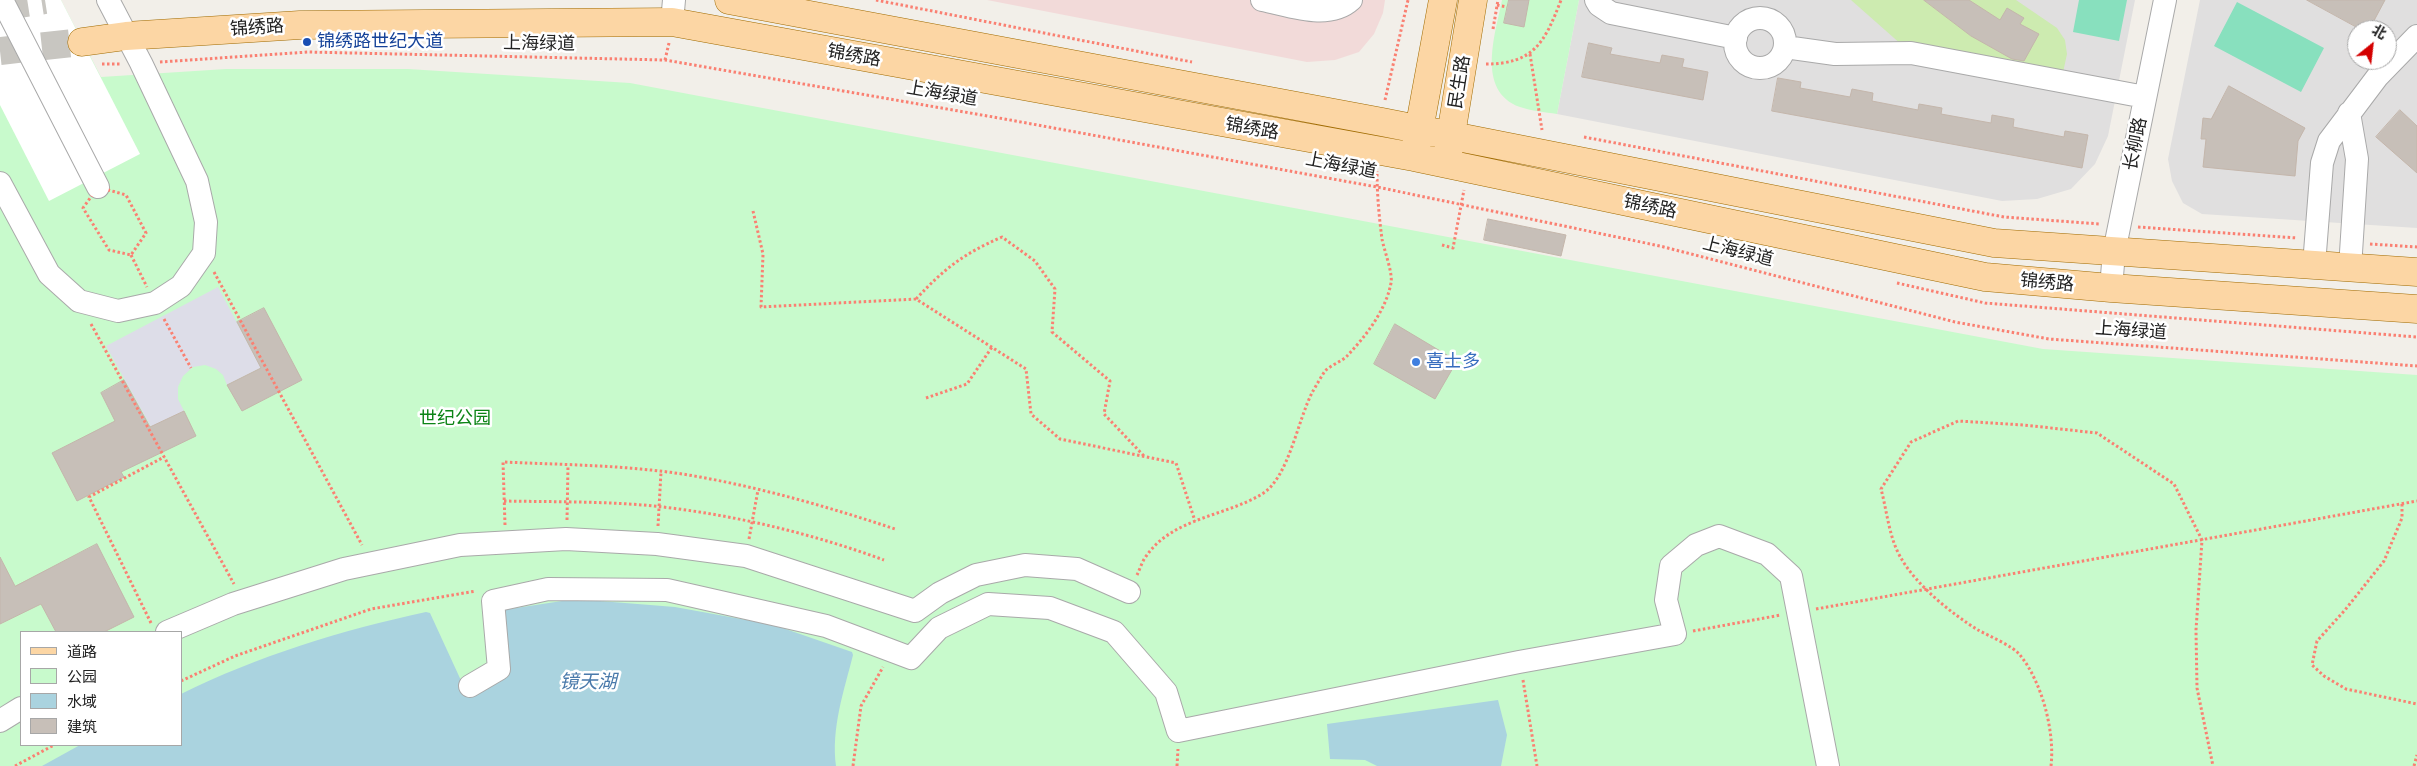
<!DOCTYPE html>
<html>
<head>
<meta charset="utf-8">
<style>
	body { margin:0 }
	#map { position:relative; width:2417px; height:766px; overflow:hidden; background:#f2efe9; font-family:"Fira Sans Condensed","Noto Sans SC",sans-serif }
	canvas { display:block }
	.legend { position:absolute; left:20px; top:631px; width:162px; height:115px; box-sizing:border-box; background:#fff; border:1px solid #a7a7a7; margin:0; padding:6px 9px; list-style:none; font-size:15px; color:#222 }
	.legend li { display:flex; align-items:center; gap:10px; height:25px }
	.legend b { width:25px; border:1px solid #a7a7a7 }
	.north { position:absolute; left:2347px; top:20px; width:50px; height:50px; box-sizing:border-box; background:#fff; border:1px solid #a7a7a7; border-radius:50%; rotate:29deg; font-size:14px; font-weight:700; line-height:20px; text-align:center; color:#222 }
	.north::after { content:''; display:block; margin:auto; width:18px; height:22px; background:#d40000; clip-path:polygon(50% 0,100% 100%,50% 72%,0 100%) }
</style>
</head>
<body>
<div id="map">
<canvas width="2417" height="766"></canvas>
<ul class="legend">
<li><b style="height:6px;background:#fcd6a4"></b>道路</li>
<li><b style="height:14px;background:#c8facc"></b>公园</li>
<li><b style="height:14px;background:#aad3df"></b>水域</li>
<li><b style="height:14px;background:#c7bfb8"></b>建筑</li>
</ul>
<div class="north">北</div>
</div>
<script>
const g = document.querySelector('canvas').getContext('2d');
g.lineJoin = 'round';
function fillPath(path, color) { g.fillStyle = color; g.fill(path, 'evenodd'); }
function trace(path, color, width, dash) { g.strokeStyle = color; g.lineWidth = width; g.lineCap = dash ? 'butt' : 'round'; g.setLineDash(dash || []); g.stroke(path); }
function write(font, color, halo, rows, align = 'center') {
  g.font = font + ' "Fira Sans Condensed","Noto Sans SC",sans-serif'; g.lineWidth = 5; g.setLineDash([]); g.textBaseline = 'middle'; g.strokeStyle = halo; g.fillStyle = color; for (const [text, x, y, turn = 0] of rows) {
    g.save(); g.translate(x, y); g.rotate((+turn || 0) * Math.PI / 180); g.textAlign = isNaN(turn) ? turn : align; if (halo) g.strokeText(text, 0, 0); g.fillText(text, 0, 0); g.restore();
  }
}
const residential = new Path2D(`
	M1579 0H2135L2108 136 2095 164 2071 189 2037 199 2002 201 1557 114Z
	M2200 0H2417V228L2202 214 2183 203 2172 181 2168 159ZM2357 30H2387V60H2357Z`);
const commercial = new Path2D(`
	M987 0H1385L1383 13 1374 34 1359 52 1335 60 1307 62Z`);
const grass = new Path2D(`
	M1851 0H2016L2057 28 2065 40 2067 54 2061 82 1911 53Z`);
const park = new Path2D(`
	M0 0H61L101 77 226 69H408L630 83 2043 349 2417 375V766H0ZM21 632H181V745H21Z
	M1502 0H1579L1557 114C1545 112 1531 111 1520 107 1475 91 1496 32 1502 0Z`);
const pitch = new Path2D(`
	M2079 0H2127L2119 41 2073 32Z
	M2237 2 2324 48 2301 92 2214 46Z`);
const plaza = new Path2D(`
	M218 287 261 368 227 385 223 375 216 369 205 365 193 367 183 376 178 387V399L184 411 151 427 106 346Z`);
const water = new Path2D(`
	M575 599 675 607 774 625 852 652 853 655C844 691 831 728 836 766H42L80 745H181V694C258 656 342 630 426 612L430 613 464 687 501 678 503 610Z
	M1498 700 1507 735 1501 766H1377L1365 760 1330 759 1327 724Z`);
const pier = new Path2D(`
	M0 0H61L140 154 49 201 0 105Z`);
const building = new Path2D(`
	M1509 0H1529L1524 27 1504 23Z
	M1924 0H1969L2000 20 2007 8 2024 18 2020 24 2039 34 2024 61 2012 59 1971 36Z
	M2307 0H2385L2369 30H2362Z
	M1589 43 1612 48 1610 54 1660 63 1662 55 1684 59 1682 67 1708 72 1703 100 1582 77Z
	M1778 78 1801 82 1800 88 1850 97 1852 89 1873 93 1872 101 1918 110 1919 104 1942 108 1941 114 1991 123 1992 115 2014 119 2013 127 2064 137 2065 131 2088 135 2082 168 1772 111Z
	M2229 86 2305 128 2298 141 2295 176 2203 167 2206 139H2201L2203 118 2211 119Z
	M2400 110 2417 126V173L2376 137Z
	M1488 219 1566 235 1561 256 1484 240Z
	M264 308 302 380 242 411 227 385 261 368 237 322Z
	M1395 324 1457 361 1435 399 1374 364Z
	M124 380 150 427 184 411 196 436 121 472 124 477 77 501 52 453 115 421 101 393Z
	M97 544 134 617 104 632H56L41 604 0 624V557L15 586Z`);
const majorTunnel = new Path2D(`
	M0 7 45 0
	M0 51 82 42`);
const path = new Path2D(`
	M876 0 1192 62
	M1497 5 1507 7
	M1493 29 1498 0
	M1530 54 1542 130
	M665 60 669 43
	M160 62 308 52 665 60 999 118 1377 187 1660 246 1955 322 2049 339 2417 366
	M102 64H121
	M1486 64C1534 64 1545 42 1561 0
	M1385 100 1408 0
	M1584 137 2004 217 2100 224
	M98 187 126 195 146 233 131 255 109 250 83 208Z
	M753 211 763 254 761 307 916 299 1026 369 1031 414 1060 439 1176 463 1195 521
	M2138 227 2297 238
	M2370 244 2417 247
	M1442 245 1453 248 1464 190
	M131 255 147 287
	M214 272 362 545
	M1897 283 1985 303 2417 337
	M916 299C945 268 963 254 1002 237L1035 261 1055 289 1052 332 1110 381 1104 414 1144 456
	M164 319 191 368
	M91 324 234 584
	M926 398 967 384 992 347
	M504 501C557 502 611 501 663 507 739 516 813 534 884 560
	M2402 504V518L2384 561 2345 610 2317 641 2312 665 2324 676 2346 689 2417 704
	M567 520 568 465
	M505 525 503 462C568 465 635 465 700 477 766 489 832 508 895 529
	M658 526 661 472
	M749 539 758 490
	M1137 575C1140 569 1142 561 1147 555 1173 518 1226 516 1262 494 1289 478 1298 418 1313 391 1317 384 1321 377 1325 371 1331 365 1341 362 1347 356 1366 336 1386 310 1391 283 1393 273 1384 250 1382 239 1379 217 1377 193 1377 171
	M1816 609 2417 501
	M151 623 89 497 164 457
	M1693 631 1781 615
	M1523 680 1537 766
	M181 681 235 656 371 609 476 591
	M15 766 54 745
	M853 766 861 706 883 667
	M1177 766 1178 749
	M2051 766C2055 732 2042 682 2020 655 2013 646 1989 636 1978 630 1952 614 1916 585 1901 558 1889 538 1887 511 1881 489L1911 442 1958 421 2024 425 2097 433 2174 484 2202 540 2196 630 2197 688 2213 766
	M2414 766 2417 755`);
const minor = new Path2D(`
	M2 0 98 187
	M1262 0C1289 5 1328 21 1351 0
	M1596 0 1599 5 1611 13 1736 38
	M1735 43a25 25 0 1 1 50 0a25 25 0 1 1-50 0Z
	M672 22 674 0
	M1785 47 1835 54 1911 53 2145 97
	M2349 113 2357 159 2350 268
	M0 183 49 274 79 301 118 311 155 303 181 286 204 253 206 222 197 181 141 63 108 0
	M2314 265 2322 163 2329 141 2378 76 2417 36
	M2111 288 2114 252 2165 0
	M167 632 233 604 344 569 460 545 566 539 657 544 746 556 915 611 940 593 976 575 1025 565 1077 569 1129 592
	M470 686 499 669 493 601 548 589 667 590 826 626 911 658 939 628 988 604 1050 608 1114 632 1166 692 1178 731 1519 662 1675 634 1666 600 1671 566 1696 545 1719 536 1767 554 1791 576 1828 766
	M0 721 21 708`);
const major = new Path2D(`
	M729 0 1382 122 1994 243 2417 272
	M82 42 126 36 300 25 672 22 1414 157 1985 277 2111 288 2417 309
	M1416 146 1443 0
	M1448 153 1473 0`);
const markers = [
	[307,42,5,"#1a4fb4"],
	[1416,362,5,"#3f7fe0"]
];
const streetNames = [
	["锦绣路",257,28,-4],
	["上海绿道",539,44,1],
	["锦绣路",854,56,10],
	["民生路",1460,82,-81],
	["上海绿道",942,94,10],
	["锦绣路",1252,129,10],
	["长柳路",2136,144,-79],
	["上海绿道",1341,166,11],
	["锦绣路",1650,207,12],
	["上海绿道",1738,252,14],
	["锦绣路",2047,283,5],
	["上海绿道",2131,331,4]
];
const transitNames = [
	["锦绣路世纪大道",317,42]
];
const shopNames = [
	["喜士多",1426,362]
];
const parkNames = [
	["世纪公园",455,419]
];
const waterNames = [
	["镜天湖",588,683]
];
fillPath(residential, '#e0dfdf');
fillPath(commercial, '#f2dad9');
fillPath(grass, '#cdebb0');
fillPath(park, '#c8facc');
fillPath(pitch, '#88e0be');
fillPath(plaza, '#dddde8');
fillPath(water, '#aad3df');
fillPath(pier, '#fff');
fillPath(building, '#c7bfb8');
trace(building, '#c4b6ab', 1);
trace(majorTunnel, '#c8c6c1', 28, [28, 14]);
trace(minor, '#a9a9a9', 24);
trace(major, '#a06b00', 29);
trace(path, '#fa8072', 3, [2.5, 2.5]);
trace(minor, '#fff', 22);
trace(major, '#fcd6a4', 28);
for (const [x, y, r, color] of markers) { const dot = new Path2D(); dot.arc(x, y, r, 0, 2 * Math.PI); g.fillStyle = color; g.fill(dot); trace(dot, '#fff', 2); }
write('18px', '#222', '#fff', streetNames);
write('18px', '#164399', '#fff', transitNames, 'left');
write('18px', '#366cbe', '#fff', shopNames, 'left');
write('18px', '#0c8416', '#fff', parkNames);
write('italic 19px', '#4a7aab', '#fff', waterNames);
</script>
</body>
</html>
